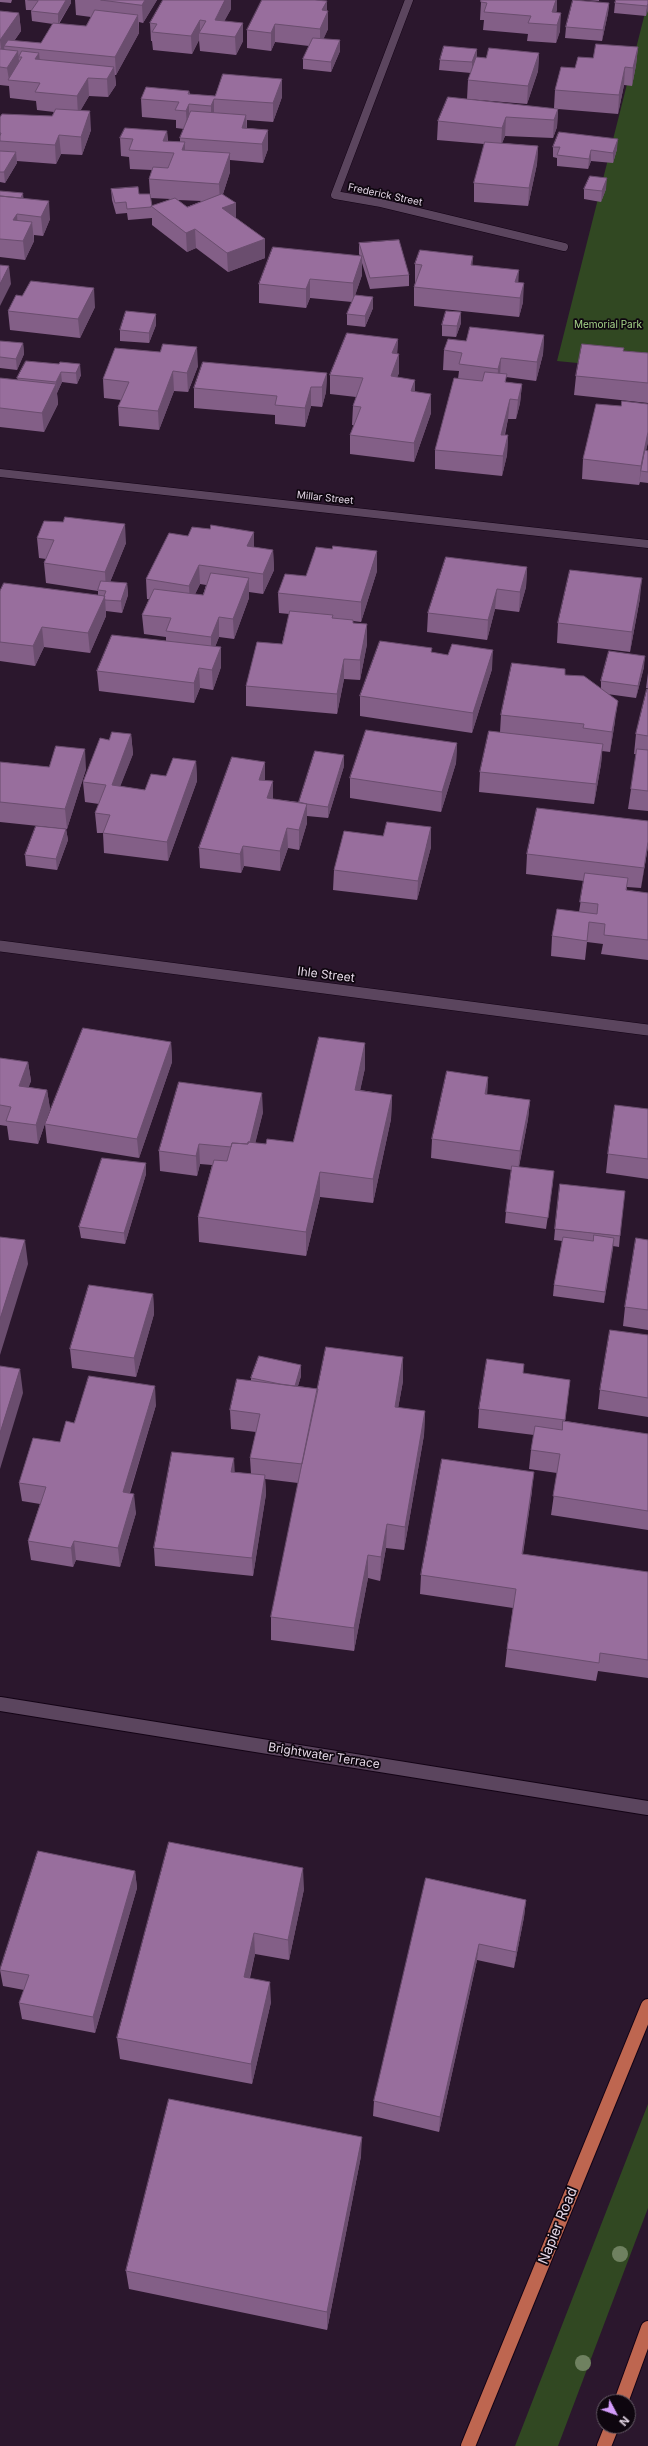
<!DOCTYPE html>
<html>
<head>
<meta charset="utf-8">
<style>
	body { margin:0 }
	#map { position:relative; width:648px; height:2446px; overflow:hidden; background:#2b172d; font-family:Inter,sans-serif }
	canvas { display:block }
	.north { position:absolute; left:596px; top:2394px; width:40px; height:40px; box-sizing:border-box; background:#0e060f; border:1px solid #645a65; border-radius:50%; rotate:131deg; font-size:11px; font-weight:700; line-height:16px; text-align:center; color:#e4d7e6 }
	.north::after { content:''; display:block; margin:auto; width:14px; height:18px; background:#d49cfb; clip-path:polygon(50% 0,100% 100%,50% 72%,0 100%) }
</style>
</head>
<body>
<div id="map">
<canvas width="648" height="2446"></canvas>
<div class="north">N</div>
</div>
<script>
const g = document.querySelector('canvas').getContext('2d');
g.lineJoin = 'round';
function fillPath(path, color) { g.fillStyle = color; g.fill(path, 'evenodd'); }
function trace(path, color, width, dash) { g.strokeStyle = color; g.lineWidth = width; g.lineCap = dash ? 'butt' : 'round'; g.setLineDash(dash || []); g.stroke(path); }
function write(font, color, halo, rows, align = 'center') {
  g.font = font + ' Inter,sans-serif'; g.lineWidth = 3.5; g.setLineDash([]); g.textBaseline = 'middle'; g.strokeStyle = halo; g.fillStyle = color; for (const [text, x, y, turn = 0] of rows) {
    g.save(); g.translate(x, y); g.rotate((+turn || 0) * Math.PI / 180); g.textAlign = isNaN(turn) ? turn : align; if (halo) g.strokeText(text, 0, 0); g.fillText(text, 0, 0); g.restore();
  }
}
const green = new Path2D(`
	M648 1V370L557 361Z
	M648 2104V2208L558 2446H515Z`);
const minorFar2 = new Path2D(`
	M409 0 335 195 381 203 564 247
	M0 473 648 544`);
const minorFar1 = new Path2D(`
	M0 946 648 1030`);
const minor = new Path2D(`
	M0 1704 648 1808`);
const trunk = new Path2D(`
	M621 2402 648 2328
	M468 2446 648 2006
	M604 2446 612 2426`);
const trees = [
	[620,2254],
	[583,2363]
];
const wall = new Path2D(`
	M0 0H12L11 3 0 2Z
	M25 0H71V3L59 24 86 26 91 17 76 15 75 0H157L143 23 139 22V33L116 75H115L116 85 108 97 89 96 80 111 91 130 82 155 61 154 56 164 17 161V163L5 183 0 182V117L52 116 54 112 37 110 36 101 10 98 9 86 0 85V11L19 13 21 31 14 41 41 43 53 24 32 21 31 11 32 10H26Z
	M585 0H599V1Z
	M648 0 646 16 614 13 615 3Z
	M481 2 557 9 556 13 560 31 556 43 527 41 528 34 483 30 484 20H480Z
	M609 3 608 13 602 41 565 38 566 27Z
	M231 9 224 21 243 41 236 55 200 51 199 40 192 54 153 50 152 41H151L150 23Z
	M327 11 328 29 323 39 340 40V51L331 72 303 69V59L309 46 275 42 271 51 247 48V30Z
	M638 47 636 65 632 86 624 85 618 114 558 109 557 127 553 138 505 136 502 143 538 146 537 164 528 206 474 202V183L484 144 437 140 438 121 554 108 555 90 575 68 593 58Z
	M539 53 538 71 527 104 467 99 468 80 471 73 439 70 440 60 477 57 486 58Z
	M282 79V97L273 122 247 120V128L268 130V149L263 163 230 160V172L223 194 236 218 265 239V258L228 272 196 248 187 252 152 225V218L128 220 127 213 116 214 112 200 111 189 139 194H150L149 179 152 170 130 169 129 157 121 156 120 138 167 131 168 141 180 142V138L184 129 176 128V120L142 117 141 99 189 91 190 94 215 96ZM150 198 171 199 152 206ZM178 200 202 201 187 207Z
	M553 147 617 149 613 163 591 161 588 169 557 166V158L553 157Z
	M584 189H606L601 202 584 199Z
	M0 191 24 198 50 219 43 236 34 235V241L25 260 0 257Z
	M359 243 409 275V286L370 289 362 263V275L355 295 373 297V308L365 327 347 325V314L352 302 310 298 306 308 259 303V284L360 256 359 254Z
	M415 264 473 266 518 282 523 302 519 317 414 306V287L415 283Z
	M95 307 80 338 10 330 8 311Z
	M461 323 456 337 442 336V325Z
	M156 325 149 343 120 341V330Z
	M544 335 543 354 536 381 506 377V382L522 384 520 403 516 419H508L505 435H508L507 455 502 476 435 469V450L458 379 459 371 443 370 444 350 466 341Z
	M398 339 397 353 399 373 397 377 415 392 431 413 414 462 350 454V435L354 425H352L353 406 356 397 330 394V375Z
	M0 341 23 343 24 354 17 370 0 368Z
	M624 351 648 353V403L574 395 576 376Z
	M59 364 81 375 77 384 62 382 57 393 58 404 44 432 0 427V378L18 380 17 378Z
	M198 366 188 392 174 391 159 430 119 426 118 407 121 400 104 398 103 379Z
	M327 373 326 392 322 407 311 406 305 427 275 424V415L194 408V388Z
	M648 404V442L646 450 648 451V483L640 482 639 485 582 479 583 459 621 406Z
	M37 538 126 543 110 582 127 583 128 595 122 613 106 611V616L90 653 44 647 35 666 0 661V591L98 595V591L46 583 44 563 46 559 39 558Z
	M254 547 273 550 274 570 263 594 249 592V598L234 639 219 637 215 647H221V667L213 690 200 688 194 703 99 691 97 671 166 641V637L144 634 142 615 149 599H147L146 579ZM200 584 206 585 203 595 195 594Z
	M527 567 526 587 519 612 495 609 487 640 427 632 428 613Z
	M377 571 361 622 353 621V623L367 644 360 680 344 679 337 714 246 706V686L282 644 289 614 279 613 278 593 306 576Z
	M640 598 630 652 557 643 558 623Z
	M644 667 636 698 607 694 615 721 610 752 602 751 601 764 594 804 479 792 480 772 500 732 501 715 565 675 601 689V681Z
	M492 669 472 733 360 716V696Z
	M648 673V688H646Z
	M648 689V811L628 809 631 789 636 754H634L636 734Z
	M131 734 133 754 120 786 145 790 166 776 196 761 197 781 168 861 104 853 103 833H97L95 813 99 804 85 802 83 782 109 740Z
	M457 743 456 763 441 812 350 798V778Z
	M0 762 49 767 86 769 67 829 0 822Z
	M265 762V781L273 799 299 802 344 766 328 818 307 816V823L299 850 288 848 280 871 244 866 241 873 200 868 199 848Z
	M66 829 68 840 57 870 26 866 25 855Z
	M383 836 431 847 417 900 333 890 334 870Z
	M648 846 641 888 627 887V890L648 893V960L601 954 603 944 587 942 585 960 551 956 552 936 579 912 584 881 526 874 527 854Z
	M171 1042 172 1062 139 1158 47 1143 45 1124Z
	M365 1043V1068L360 1090 392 1095 391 1119 373 1203 320 1197 306 1256 199 1242 198 1217 212 1165 200 1164 197 1176 160 1171 159 1151 263 1112 255 1143 266 1144 293 1142Z
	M0 1058 28 1062 31 1081 28 1087 47 1090 50 1109 38 1144 9 1140 7 1126 0 1125Z
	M488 1077 487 1094 530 1100 528 1119 519 1167 553 1182 546 1229 505 1223 506 1212 512 1170 431 1158 432 1139Z
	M648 1109V1179L606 1173 608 1154Z
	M146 1163V1174L125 1244 81 1238 79 1227Z
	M555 1229 620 1236 619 1247 613 1246 604 1303 553 1296 554 1285 562 1241 554 1240Z
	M648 1240V1330L623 1326 625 1307Z
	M153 1294 154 1314 136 1377 72 1368 70 1349Z
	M648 1335V1417L598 1409 600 1390Z
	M523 1374 570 1380 565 1421 648 1434V1530L551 1515 557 1473 529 1469 531 1450 534 1435 478 1428 479 1409Z
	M301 1376 298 1386 318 1389 403 1381 398 1408 425 1411 424 1435 404 1550 386 1548 380 1581 368 1578 354 1651 271 1640V1617L298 1483 265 1479 266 1494 253 1576 155 1566 154 1548 235 1472 251 1474 250 1458 256 1432 231 1429 230 1410 251 1380V1378Z
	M156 1405 130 1493 136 1513 120 1567 76 1560 73 1567 31 1560 28 1541 40 1504 22 1501 19 1483 60 1442 74 1423Z
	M532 1491 523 1554 648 1572V1678L598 1671 596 1681 505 1667 507 1649 513 1608 420 1594 421 1575Z
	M135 1871 137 1888 95 2033 22 2019 19 2003 24 1990 3 1986 0 1970Z
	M426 1878 526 1900 524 1917 514 1968 477 1960 439 2132 373 2116 374 2101Z
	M304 1889 289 1960 255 1954 250 1978 271 2002 252 2084 120 2059 117 2038Z
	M361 2156 327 2330 129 2289 126 2271Z`);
const shadedWall = new Path2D(`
	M66 0H71V3L58 24V14Z
	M145 0H157L143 23 142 5Z
	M225 0H231V9L217 35 215 20Z
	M556 0H557V9L553 25 552 12Z
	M327 1V13L328 11V29L320 47V29L322 10Z
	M609 3 608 13 602 41 603 30Z
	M648 4V11L646 16 647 6Z
	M19 13 21 31 10 47 4 46 5 53 2 58 0 40Z
	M561 13 560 31 556 43 557 25Z
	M138 15 139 33 116 75 115 57Z
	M200 20V33H199V40L192 54 191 36Z
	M243 23V41L236 55 235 37Z
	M275 24V42L271 51V33Z
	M340 40V51L331 72V62Z
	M638 47 636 65 632 86 633 68Z
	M477 49V59L472 73V62Z
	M18 51 20 70 9 80 7 68Z
	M39 53 41 71 35 59Z
	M539 53 538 71 527 104 528 86Z
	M114 67 116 85 108 97 107 79Z
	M625 67 624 85 618 114 619 95Z
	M88 78 89 96 78 115 77 96Z
	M282 79V97L273 122V103Z
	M214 99V117L211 125V106Z
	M189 104V123L187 129 186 111Z
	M558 109 557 127 553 138 554 120Z
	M90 111 91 130 82 155 81 137Z
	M246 115 247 134 242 128Z
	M506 117 505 136 501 146 502 128Z
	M268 130V149L263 163 262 144Z
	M167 131 168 150 163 141Z
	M59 135 61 154 56 164 55 145Z
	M618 139 617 149 613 163V153Z
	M185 142V161L182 150Z
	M538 146 537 164 528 206 529 188Z
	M591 150V161L588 169 589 159Z
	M16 152 17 163 5 183 4 172Z
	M230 153V172L220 203 219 184Z
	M607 178 606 189 601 202 602 191Z
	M23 193 24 204 17 206Z
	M49 201 50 219 43 236 41 217Z
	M236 203V222L222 208Z
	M17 214 18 233 13 220Z
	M32 222 34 241 25 260 23 241Z
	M195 229 196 248 187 252 186 233Z
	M265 239V258L228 272 227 253Z
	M362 256V275L353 302V283Z
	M473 256 472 275 471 265Z
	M9 266 11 284 0 306V284Z
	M519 270 518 289 515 282Z
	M310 279V298L306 308V289Z
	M524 283 523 302 519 317 520 298Z
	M94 288 95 307 80 338 78 319Z
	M373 297V308L365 327V316Z
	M461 312V323L456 337 457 326Z
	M156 314V325L149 343V333Z
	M544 335 543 354 536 381 537 362Z
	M398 339 397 358 392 353Z
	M23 343 24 354 17 370 16 359Z
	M197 347 198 366 188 392 187 373Z
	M399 354V373L390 396 391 376Z
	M501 358 500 377 497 388 498 369Z
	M80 364 81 375 77 384 76 373Z
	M173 371 174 391 159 430 158 411Z
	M61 372 62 382 57 393 56 382Z
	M327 373 326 392 322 407V387Z
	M415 380V399L411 391Z
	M56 384 58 404 44 432 42 413Z
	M522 384 520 403 516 419 518 400Z
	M311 387V406L305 427V408Z
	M431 394V413L414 462V443Z
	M510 399 508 419 500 454 501 435Z
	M648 432V442L642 471H641L639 485 641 466Z
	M508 435 507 455 502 476 503 456Z
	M125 524 126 543 106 592 105 572Z
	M254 532V551L247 546Z
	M273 550 274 570 263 594V574Z
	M377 551V571L361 622V602Z
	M199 565 200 584 190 605 189 586Z
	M527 567 526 587 519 612 520 592Z
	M249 578V598L234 639 233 619Z
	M642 578 640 598 630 652 632 632Z
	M127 583 128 595 122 613 121 601Z
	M497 589 495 609 487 640 488 620Z
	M105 596 106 616 90 653 88 633Z
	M219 617V637L211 657V637Z
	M367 624V644L360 680V660Z
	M42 627 44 647 35 666 33 646Z
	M221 647V667L213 690 212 670Z
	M493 650 492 669 472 733 473 713Z
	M645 656 644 667 636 698 638 686Z
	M344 659V679L337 714V694Z
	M199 668 200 688 194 703V683Z
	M618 701 615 721 610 752 612 732Z
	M131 734 133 754 113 805 112 785Z
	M457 743 456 763 441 812 442 792Z
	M603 744 601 764 594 804 596 784Z
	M85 749 86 769 67 829 65 809Z
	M344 755V766L328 818V807Z
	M196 761 197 781 168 861 167 842Z
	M265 762V782L259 780Z
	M273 781V801L267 798Z
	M307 804V823L299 850V830Z
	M431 827V847L417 900 418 881Z
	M287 828 288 848 280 871V851Z
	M66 829 68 840 57 870 56 859Z
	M648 842V846L641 888 644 868Z
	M243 846 244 866 241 873 240 854Z
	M171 1042 172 1062 139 1158 137 1139Z
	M365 1043V1068L355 1115V1090Z
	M28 1062 31 1081 22 1106 19 1086Z
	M488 1077 487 1097 485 1094Z
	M47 1090 50 1109 38 1144 36 1125Z
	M262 1093 263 1112 249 1169 248 1149Z
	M392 1095 391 1119 373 1203V1179Z
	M530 1100 528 1119 518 1171 520 1151Z
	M199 1144 200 1164 197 1176 196 1156Z
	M146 1163V1174L125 1244 124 1233Z
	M320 1172V1197L306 1256V1232Z
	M614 1238 613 1249 604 1303 605 1292Z
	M25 1240 28 1264 0 1355V1319Z
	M153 1294 154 1314 136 1377 134 1358Z
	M403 1357V1381L394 1431 395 1407Z
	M301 1365V1376L294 1398V1387Z
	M20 1369 23 1393 0 1469V1433Z
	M155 1386 156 1405 124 1511 123 1492Z
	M425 1411 424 1435 404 1550 405 1527Z
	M234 1458 235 1476 231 1472Z
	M534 1472 532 1491 520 1572 522 1554Z
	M265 1475 266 1494 253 1576 252 1558Z
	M134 1494 136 1513 120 1567 118 1548Z
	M387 1524 386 1548 380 1581 381 1557Z
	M74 1541 76 1560 73 1567 71 1548Z
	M368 1555V1578L354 1651V1628Z
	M303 1868 304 1889 289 1960 288 1940Z
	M135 1871 137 1888 95 2033 93 2017Z
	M526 1900 524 1917 514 1968 516 1952Z
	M254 1933 255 1954 245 1997 244 1977Z
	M479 1944 477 1960 439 2132 440 2117Z
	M270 1982 271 2002 252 2084 251 2064Z
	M362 2137 361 2156 327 2330V2312Z`);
const building = new Path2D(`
	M28 0H66L58 14 31 11 38 1Z
	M101 0H145L142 5Z
	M163 0H225L215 20 243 23 235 37 199 33 206 21 200 20 191 36 152 32 157 24 150 23Z
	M262 0H315L327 1 322 10 328 11 320 29 275 24 271 33 247 30Z
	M481 0H556L552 12 561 13 557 25 528 23 531 16 484 12 487 3 481 2Z
	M573 0 609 3 603 30 566 27Z
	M616 0H648V4L647 6 615 3Z
	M95 10 138 15 115 57 4 46 8 40 41 43 53 23 86 26Z
	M0 11 19 13 0 40Z
	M313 38 340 40 331 62 303 59Z
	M596 44 638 47 633 68 625 67 619 95 555 90 561 67 575 68 578 57 593 58Z
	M444 46 477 49 472 62 440 60Z
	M489 48 539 53 528 86 468 80 476 57 486 58Z
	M0 49 18 51 7 68 0 67Z
	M22 51 39 53 35 59 114 67 107 79 88 78 77 96 35 92 40 83 8 80 22 57H19Z
	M223 74 282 79 273 103 214 99 211 106 189 104 186 111 175 110 179 102 141 99 146 87 189 91 188 94 215 96Z
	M448 97 558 109 554 120 506 117 502 128 438 121Z
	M56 109 90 111 81 137 59 135 55 145 0 141V136L1 133H0V117L2 114 52 116Z
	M191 111 246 115 242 128 268 130 262 144 180 138Z
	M125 128 167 131 163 141 185 142 182 150 230 153 219 184 149 179 153 167 168 168 174 153 129 150 133 139 120 138Z
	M559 132 618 139 613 153 591 150 589 159 557 155 560 147H553Z
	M485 142 538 146 529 188 474 183Z
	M0 151 16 152 4 172H0Z
	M590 176 607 178 602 191 584 189Z
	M138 187 139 194H150L152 206H151V207L127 209 126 202 115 203 111 189Z
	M0 191 23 193 21 198 0 196Z
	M222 194 236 203 222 208 265 239 227 253 195 229 186 233 151 206 175 198 187 207Z
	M0 196 49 201 41 217 17 214 13 220 32 222 23 241 0 239Z
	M399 240 409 275 370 278 359 243Z
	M273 247 362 256 353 283 310 279 306 289 259 284Z
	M420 250 473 256 471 265 519 270 515 282 524 283 520 298 414 287 422 265 415 264Z
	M0 265 9 266 0 284Z
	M31 281 94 288 78 319 8 311 16 295 22 296Z
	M355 295 373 297 365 316 347 314Z
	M126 311 156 314 149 333 120 330Z
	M446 311 461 312 457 326 442 325Z
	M470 327 544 335 537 362 501 358 498 369 459 364 462 353 444 350 448 339 466 341Z
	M347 333 398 339 392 353 399 354 391 376 415 380 411 391 431 394 414 443 350 435 361 407 353 406 363 378 330 375Z
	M0 341 23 343 16 359 0 357Z
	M163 344 197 347 187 373 173 371 158 411 118 407 129 382 103 379 115 348 160 352Z
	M582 344 624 348 623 351 648 353V383L576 376Z
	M26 361 59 364 60 362 80 364 76 373 61 372 56 382 17 378Z
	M203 362 327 373 322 387H311L305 408 275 405 277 396 194 388Z
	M485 372 507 374 505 382 522 384 518 400 510 399 501 435H508L503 456 435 450 454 378 482 381Z
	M0 378 56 384 42 413 0 408Z
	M622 401 648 404V432L641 466 583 459 596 404 621 406Z
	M645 450 648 451V472L641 471Z
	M65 517 125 524 105 572 44 563 54 540 37 538 44 521 63 522Z
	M211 525 254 532 247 546 273 550 263 574 199 565 189 586 146 579 169 533 188 536 192 527 210 529Z
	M333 546 377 551 361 602 278 593 285 574 306 576 316 547 332 549Z
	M446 557 527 567 520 592 497 589 488 620 428 613Z
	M570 570 642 578 632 632 558 623Z
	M211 573 249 578 233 619 219 617 211 637 166 631 171 618 142 615 154 589 203 595Z
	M101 581 127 583 121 601 105 600 104 596 106 591 98 590Z
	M4 583 105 596 88 633 42 627 33 646 0 642V591Z
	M290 611 333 615 332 618 353 620V623L367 624 360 660 344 659 337 694 246 686 257 642 282 644Z
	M112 635 221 647 212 670 199 668 194 683 97 671Z
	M380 641 432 648 431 652 448 655 452 644 493 650 473 713 360 696Z
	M609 651 645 656 638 686 601 681Z
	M512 663 565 669V675L584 676 618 701 612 732 583 728 584 724 501 715Z
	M647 689H648V736L636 734Z
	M366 730 457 743 442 792 350 778Z
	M489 731 603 744 596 784 480 772Z
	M112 732 131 734 112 785 145 790 151 774 166 776 173 758 196 761 167 842 103 833 110 815 95 813 106 785 83 782 100 738 109 740Z
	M56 746 85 749 65 809 0 802V762L49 767Z
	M637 749 648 750V791L631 789Z
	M315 751 344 755 328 807 307 804 299 802Z
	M232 757 265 762 259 780 273 781 267 798 307 804 299 830 287 828 280 851 243 846 240 854 199 848Z
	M537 808 648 821V842L644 868 527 854Z
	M387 822 431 827 418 881 334 870 344 831 383 836Z
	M36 826 66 829 56 859 25 855Z
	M585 873 628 878 626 890 648 893V940L604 935 605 924 589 922 587 941 552 936 557 909 597 914 598 904 580 902Z
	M83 1028 171 1042 137 1139 45 1124Z
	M319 1037 365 1043 355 1090 392 1095 373 1179 320 1172 306 1232 198 1217 214 1160 227 1161 232 1143 248 1144V1142L266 1144 267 1139 293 1142Z
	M0 1058 28 1062 19 1086 47 1090 36 1125 6 1121 11 1107 0 1105Z
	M447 1071 488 1077 485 1094 530 1100 520 1151 432 1139Z
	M179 1082 262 1093 250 1142H248V1144L232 1143 231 1147 199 1144 196 1156 159 1151Z
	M615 1105 648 1109V1159L608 1154Z
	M102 1158 146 1163 124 1233 79 1227Z
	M512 1166 554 1171 548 1218 506 1212Z
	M560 1184 625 1191 620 1236 555 1229Z
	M594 1235 614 1238 605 1292 554 1285 563 1237 593 1241Z
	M0 1237 25 1240 0 1319Z
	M636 1238 648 1240V1310L625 1307Z
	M89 1285 153 1294 134 1358 70 1349Z
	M610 1330 648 1335V1398L600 1390Z
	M326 1347 403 1357 395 1407 425 1411 405 1527 387 1524 381 1557 368 1555 354 1628 271 1617Z
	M259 1356 301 1365 295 1386 280 1384 251 1378Z
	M487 1359 524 1364 523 1373 570 1380 565 1420 479 1409Z
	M0 1366 20 1369 0 1433Z
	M89 1376 155 1386 123 1492 134 1494 118 1548 74 1541 71 1548 28 1541 46 1487 19 1483 33 1438 60 1442 66 1421 74 1423Z
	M237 1379 318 1389 302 1464 250 1458 260 1414 230 1410Z
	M563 1421 648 1434V1511L553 1496 560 1454 531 1450 535 1426 562 1430Z
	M172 1452 234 1458 231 1472 265 1475 252 1558 154 1548Z
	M442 1459 534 1472 522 1554 648 1572V1660L600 1653 599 1663 507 1649 516 1589 421 1575Z
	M169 1842 303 1868 288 1940 254 1933 244 1977 270 1982 251 2064 117 2038Z
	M38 1851 135 1871 93 2017 19 2003 29 1975 0 1970Z
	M426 1878 526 1900 516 1952 479 1944 440 2117 374 2101Z
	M169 2099 362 2137 327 2312 126 2271Z`);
const farStreetnames = [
	["Frederick Street",385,195,12],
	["Millar Street",325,498,6]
];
const farParknames = [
	["Memorial Park",608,325]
];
const streetNames = [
	["Ihle Street",326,975,7],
	["Brightwater Terrace",324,1756,9]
];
const nearStreetnames = [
	["Napier Road",558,2226,-68]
];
fillPath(green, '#314822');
trace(minorFar2, '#130315', 9);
trace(minorFar1, '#130315', 12);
trace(minor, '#130315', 16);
trace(trunk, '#130315', 16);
trace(minorFar2, '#5b455e', 8);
trace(minorFar1, '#5b455e', 11);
trace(minor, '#5b455e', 14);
trace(trunk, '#be6650', 14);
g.fillStyle = '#6f8160';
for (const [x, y] of trees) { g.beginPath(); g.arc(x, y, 8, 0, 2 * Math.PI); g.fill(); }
fillPath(wall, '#835f87');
fillPath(shadedWall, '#6a4d6e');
fillPath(building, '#986e9d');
trace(building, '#6a4d6e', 1);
write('10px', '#e4d7e6', '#0e060f', farStreetnames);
write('10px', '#a7d78a', '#0e060f', farParknames);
write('12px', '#e4d7e6', '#0e060f', streetNames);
write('14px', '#e4d7e6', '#0e060f', nearStreetnames);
</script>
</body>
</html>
